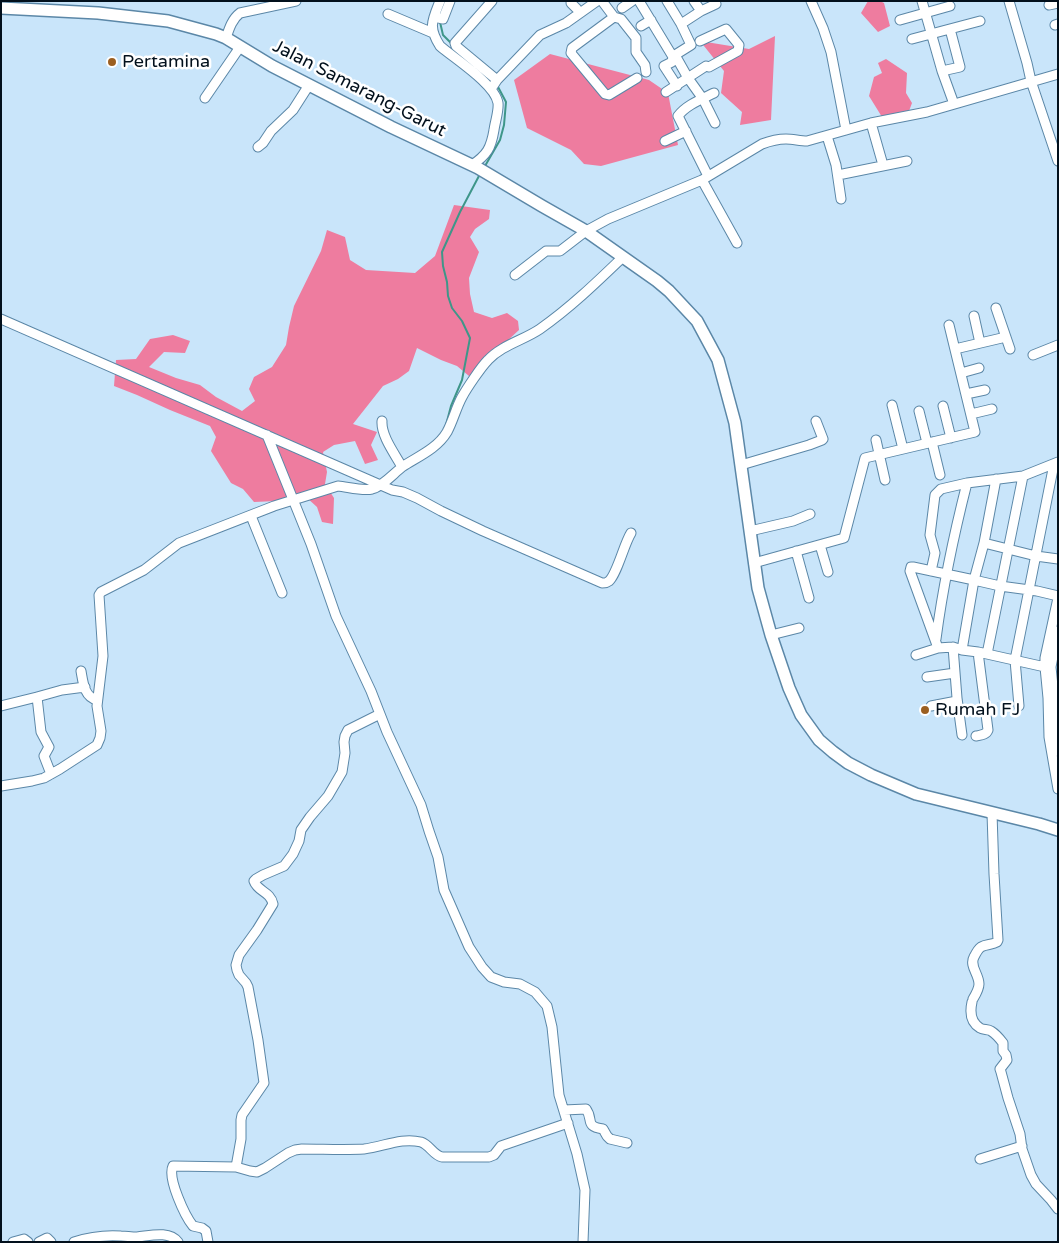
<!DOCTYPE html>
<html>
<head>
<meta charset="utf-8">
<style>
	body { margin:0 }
	#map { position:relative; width:1059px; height:1243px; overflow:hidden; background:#c9e5fa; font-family:"Varela Round",sans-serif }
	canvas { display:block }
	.frame { position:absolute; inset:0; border:2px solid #02101c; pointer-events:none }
</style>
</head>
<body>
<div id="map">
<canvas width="1059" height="1243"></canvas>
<div class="frame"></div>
</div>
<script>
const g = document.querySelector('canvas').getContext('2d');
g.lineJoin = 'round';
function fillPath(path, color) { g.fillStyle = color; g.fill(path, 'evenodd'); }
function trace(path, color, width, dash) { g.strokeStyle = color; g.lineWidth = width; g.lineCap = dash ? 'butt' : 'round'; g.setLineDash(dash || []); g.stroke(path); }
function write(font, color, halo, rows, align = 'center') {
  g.font = font + ' "Varela Round",sans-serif'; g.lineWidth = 5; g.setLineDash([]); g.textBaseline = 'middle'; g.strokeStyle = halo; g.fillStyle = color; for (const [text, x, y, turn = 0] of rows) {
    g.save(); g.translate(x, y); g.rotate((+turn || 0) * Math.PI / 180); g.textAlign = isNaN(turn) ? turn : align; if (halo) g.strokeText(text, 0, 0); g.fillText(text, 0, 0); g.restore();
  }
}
const forest = new Path2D(`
	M868 1H880L884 3 890 26 878 32 861 13Z
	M775 36 771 120 740 125 742 112 721 93 724 71 700 41 749 49Z
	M550 54 649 80 668 93 678 145 601 166 584 164 571 150 527 128 514 80Z
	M886 59 907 73 906 93 912 103 909 111 901 112 893 117H882L869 96 874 77 882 73 878 63Z
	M454 205 490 210 489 219 475 229 470 237 479 252 469 278 470 294 474 312 492 318 507 313 518 321 519 330 469 376 457 366 441 360 417 348 409 371 398 379 383 386 353 424 377 432 371 445 378 460 365 464 355 441 334 445 323 452 327 472 325 484 334 498 333 524 322 522 317 507 306 497 277 501 254 502 243 489 231 483 211 451 216 437 210 426 170 410 137 395 114 386 116 360 136 359 150 339 173 335 190 341 185 353 164 352 149 367 176 378 200 385 216 397 242 411 255 401 249 389 254 377 272 367 286 345 289 327 294 306 321 251 327 230 345 237 350 260 366 270 415 273 435 256Z`);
const stream = new Path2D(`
	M440 22 443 35 451 43
	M485 166 500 140 504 125 506 102 497 85
	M446 425 451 406 462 380 470 338 462 321 452 308 448 296 447 282 443 266 442 252 460 212 480 174`);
const minor = new Path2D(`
	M440 1C432 21 428 27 440 46 455 59 495 84 498 103 499 111 495 122 494 130 491 148 487 155 472 165
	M492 1 455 43 456 46 497 80
	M602 1 614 17 621 19 636 38V52L645 65 646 72
	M639 1 673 57
	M667 1 681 24 691 45 675 55 688 78 703 99 715 123
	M694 1 701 11
	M811 1 823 28 831 52 846 130
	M922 1 942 71 954 104
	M1009 1 1027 63 1031 81 1058 161
	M571 3 577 9
	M1049 5 1058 3
	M622 8 632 1
	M388 14 433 33
	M434 17 443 19 450 1
	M614 17 572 48 571 53 605 94 609 95 637 78
	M900 20 950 6
	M681 24 701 11 716 4
	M1055 25 1058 24
	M641 26 651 20
	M226 38C229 29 232 19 240 13L296 1
	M912 39 980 21
	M675 55 673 57 672 62 664 66 677 86
	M942 71 960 67 950 29
	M491 89 497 80 540 35 566 23 597 1
	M666 92 706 66 709 67 738 51 739 45 726 29 700 41
	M205 98 240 47
	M871 123 883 165
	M827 136 836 165 841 199
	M665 141 686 131
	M258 147 263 143 271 131 293 110 309 85
	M838 175 907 161
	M708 176 678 116C686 105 702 99 714 93
	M702 180 737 243
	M515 275 546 251H560L586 231 608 219 702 180 762 144C770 141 778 139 786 139 793 139 800 141 807 141L871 123 927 112 1058 74
	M996 308 1010 349
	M974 316 980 343
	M1 319 392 490 403 492 417 498 441 511 483 531 602 583C606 583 606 583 609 581 617 574 624 544 631 533
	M955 349 1006 337
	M1033 355 1058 345
	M961 373 979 368
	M966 394 985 390
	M892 405 903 449
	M943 406 951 438
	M919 411 927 443
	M971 414 992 409
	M382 421C381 436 395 454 402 467
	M267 435 311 544 336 616 371 691 387 732 421 805 429 831 438 857 444 890 469 947 482 967 491 977 504 982 520 984 535 992 547 1006 552 1027 559 1095 577 1154 585 1190 583 1242
	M876 440 885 480
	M932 442 940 475
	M741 465 809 445 822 440 823 439 816 421
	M1023 476 987 654 1045 667H1051
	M251 516 282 593
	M750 531 793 521 810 514
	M984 543 996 479
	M820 545 828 572
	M796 551 809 598
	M1058 559 1036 556 984 543 974 580 1000 586 1037 591 1058 596
	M754 563 844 538 865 458 975 432 949 325
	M931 571 935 553 930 535 935 495 941 489 967 483 1023 476 1058 462
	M1058 598 1045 658V667L1048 698 1049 737 1058 789
	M1058 631 1051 667 1054 696 1055 736 1058 751
	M771 635 799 628
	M936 639C943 586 954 534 967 483
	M953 647 957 698 962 735
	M962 650 953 647 938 648 910 571 911 567H913L974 580 962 650 978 652 987 654
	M916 655 938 648
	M81 671C83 682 84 697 97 700
	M927 677 955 673
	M1 706 37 697
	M931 706 957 701
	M1019 706 1015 660 1054 464
	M976 736C981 735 986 735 988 730L978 652
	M51 774 44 756 49 747 41 732 37 697 62 690 85 687
	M1 786 32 781 44 778 60 769 97 745 100 738 101 731 97 706 103 656 99 595 101 592 144 570 179 543 274 506 338 486C348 487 362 491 372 489 383 486 393 474 402 467 417 457 437 449 447 432 453 421 456 408 462 397 467 388 481 367 488 360 502 345 524 340 540 329 570 308 597 282 623 257
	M973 999C976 994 979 989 979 984 979 974 969 966 974 957 976 953 978 949 981 947 986 944 992 945 997 942L998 940 994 874 992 813
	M972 1002C970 1011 970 1022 980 1028 983 1030 988 1029 991 1031 996 1034 1000 1039 1003 1043V1051L1006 1055 1007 1060 1000 1069 1001 1072 1008 1098 1020 1134 1022 1149 1031 1175 1036 1184 1051 1200 1058 1209
	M564 1110 586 1109C594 1120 584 1126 603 1129L607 1136 610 1139 627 1143
	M980 1159 1022 1146
	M236 1167 241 1139V1120L242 1115 264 1083 258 1040 248 987 246 983 239 975 237 970 236 965 239 955 257 930 273 904C270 891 258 892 254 881L256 879 263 875 284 866 293 854 299 841 301 830 310 817 328 796 342 772 345 753 344 742 345 736 348 730 380 714
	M13 1242 24 1239 28 1242
	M39 1242 47 1238 51 1242
	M74 1242C89 1237 106 1235 121 1236 126 1236 131 1237 137 1237 149 1236 169 1230 178 1242
	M208 1242 206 1231 202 1228 193 1226C185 1216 167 1178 173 1166L236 1167 250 1171 257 1172 265 1168 288 1153 295 1150 302 1149C323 1149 344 1150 364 1149 383 1147 401 1137 421 1142 430 1145 433 1155 442 1157H489L494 1155 501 1146 568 1123`);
const major = new Path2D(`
	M1 8 98 13 168 21 216 34 226 38 272 66 391 127 478 168 542 206 586 231 657 281 669 291 697 321 718 360 735 423 758 588 771 635 789 688 801 715 819 740 833 752 848 763 871 775 916 794 1039 824 1058 830`);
const markers = [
	[112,62,5,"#9b5f21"],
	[925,710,5,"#9b5f21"]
];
const poiNames = [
	["Pertamina",122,62],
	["Rumah FJ",935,710]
];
const streetNames = [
	["Jalan Samarang-Garut",359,89,27]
];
fillPath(forest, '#ee7c9f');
trace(stream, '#3e9689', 2);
trace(minor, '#5b87a7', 11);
trace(major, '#5b87a7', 14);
trace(minor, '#fff', 9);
trace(major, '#fff', 11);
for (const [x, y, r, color] of markers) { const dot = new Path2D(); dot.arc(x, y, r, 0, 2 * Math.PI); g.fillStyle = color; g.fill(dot); trace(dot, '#fff', 2); }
write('18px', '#02101c', '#fff', poiNames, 'left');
write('18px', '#02101c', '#fff', streetNames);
</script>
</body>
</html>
